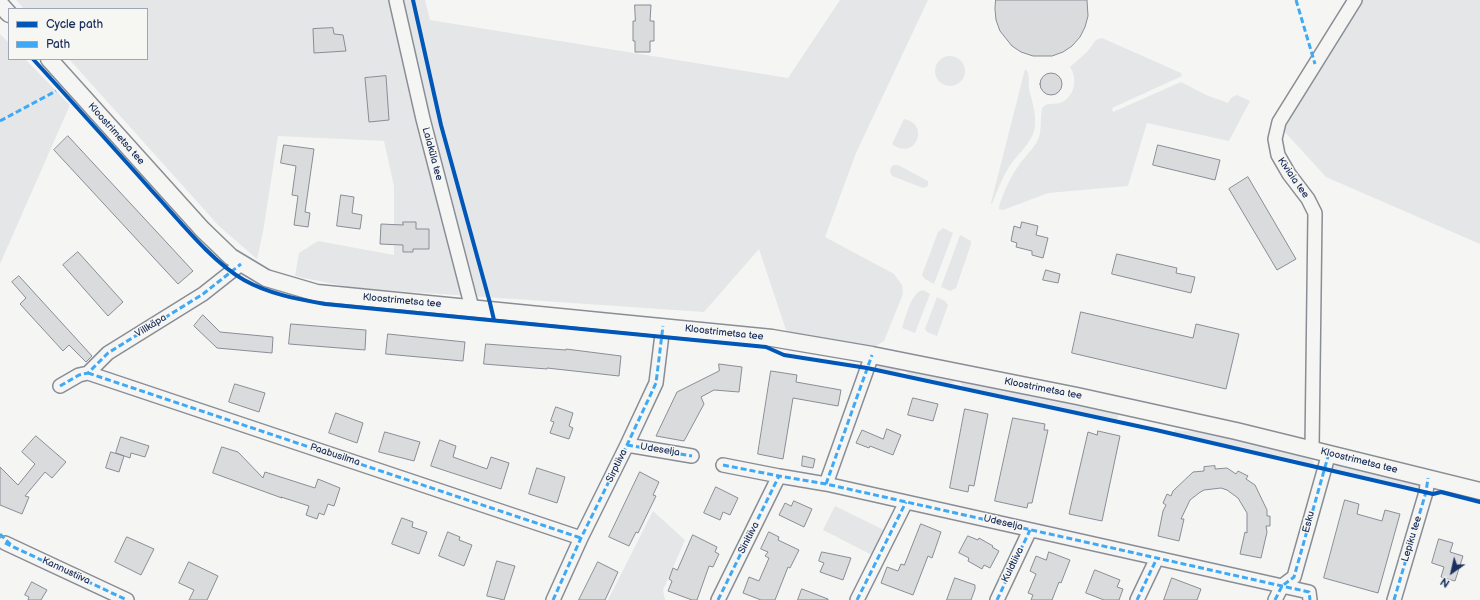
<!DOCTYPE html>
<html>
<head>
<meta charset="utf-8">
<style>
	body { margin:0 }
	#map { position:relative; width:1480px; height:600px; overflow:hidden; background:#f5f5f3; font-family:"Balsamiq Sans",sans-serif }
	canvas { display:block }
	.legend { position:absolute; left:8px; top:8px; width:140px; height:52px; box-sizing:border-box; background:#f6f6f2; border:1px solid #9ea6b7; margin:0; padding:5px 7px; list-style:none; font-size:12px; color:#1b2f5e }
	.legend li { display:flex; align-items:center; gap:8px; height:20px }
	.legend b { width:20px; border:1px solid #9ea6b7 }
	.north { position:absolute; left:1432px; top:552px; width:40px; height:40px; -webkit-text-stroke:3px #f6f6f2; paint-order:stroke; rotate:214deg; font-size:11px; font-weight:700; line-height:16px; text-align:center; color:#1b2f5e }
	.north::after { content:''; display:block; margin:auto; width:14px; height:18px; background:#1b2f5e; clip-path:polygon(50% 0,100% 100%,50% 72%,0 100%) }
</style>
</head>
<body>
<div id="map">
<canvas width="1480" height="600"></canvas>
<ul class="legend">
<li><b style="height:5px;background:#0057b8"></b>Cycle path</li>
<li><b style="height:5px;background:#3fa9f5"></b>Path</li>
</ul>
<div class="north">N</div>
</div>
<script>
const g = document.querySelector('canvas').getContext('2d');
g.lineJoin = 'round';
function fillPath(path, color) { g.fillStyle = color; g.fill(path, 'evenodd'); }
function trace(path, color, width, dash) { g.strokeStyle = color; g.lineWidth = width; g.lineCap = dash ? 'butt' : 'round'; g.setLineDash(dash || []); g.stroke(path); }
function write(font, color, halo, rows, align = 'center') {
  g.font = font + ' "Balsamiq Sans",sans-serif'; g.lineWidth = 3; g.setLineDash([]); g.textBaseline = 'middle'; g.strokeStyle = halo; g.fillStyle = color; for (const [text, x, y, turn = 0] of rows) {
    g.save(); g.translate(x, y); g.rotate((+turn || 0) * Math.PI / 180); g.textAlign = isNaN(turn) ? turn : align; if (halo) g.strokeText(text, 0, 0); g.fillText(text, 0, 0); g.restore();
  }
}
const green = new Path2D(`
	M16 0H425L430 20 788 78 840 0H928L856 153 825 237 894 274 902 285 903 294 884 341 876 346 870 347 791 333 786 330 759 249 704 312 353 288 295 276 299 253 318 241 394 255V186L384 141 278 136 263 232 257 259 219 226 69 59H147V9H24Z
	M1363 0H1480V244L1326 177 1283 130Z
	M0 34 9 43V59H25L70 105 0 264Z
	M1102 38 1181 73 1182 76 1112 108 1113 112 1181 82 1206 95 1228 103 1232 97 1237 95 1250 101 1229 141 1147 123 1128 186 1048 193 1003 210 999 209V206C1004 192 1010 177 1019 165 1025 156 1035 148 1039 137 1042 129 1040 111 1043 107 1047 102 1054 105 1060 103 1075 97 1078 79 1070 67L1087 52 1096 40Z
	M935 71a15 15 0 1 1 30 0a15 15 0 1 1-30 0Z
	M1025 69C1031 74 1028 81 1029 89 1032 100 1036 113 1035 125 1034 142 1017 154 1009 167 1002 178 997 191 992 204L991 203Z
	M904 119C931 124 915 162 892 144Z
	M894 165H898L926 180 928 181V186L923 188 892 176 890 171 891 167Z
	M943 228 953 233 934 284 925 279 922 275 938 232Z
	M960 235 971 241V244L956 288 950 291 941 287Z
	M923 290 930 294 915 333 902 328C906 317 911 292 923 290Z
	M937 297 945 301 948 305 937 336 927 332 925 329Z
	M875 363 897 367 901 369 899 373 872 368Z
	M908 370 956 379 953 383 949 384 907 374Z
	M962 380 1107 411 1119 414 1116 421 965 387 962 385 961 383Z
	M1174 430 1220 434 1303 454 1310 458 1314 462 1312 465 1298 460 1174 433Z
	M1337 464 1419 483 1422 486V489L1331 469Z
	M835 506 884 530 872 555 823 530Z
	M653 511 685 540 663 590 665 600H608Z`);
const building = new Path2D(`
	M996 0H1087L1088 16 1085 27 1080 37 1072 46 1063 52 1052 56H1033L1021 52 1012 46 1000 31 996 20 995 9Z
	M635 5H651L650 21H654V41H650V52H635V41H633V21H635Z
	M333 28 334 34 343 35 346 51 314 53 313 29Z
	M1040 84a11 11 0 1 1 22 0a11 11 0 1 1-22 0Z
	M386 76 389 120 369 122 365 78Z
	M68 136 193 271 178 284 54 150Z
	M284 145 314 149 305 212 310 213 308 227 294 225 298 196 292 195 296 166 281 163Z
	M1158 145 1220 160 1215 180 1153 165Z
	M1248 177 1296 259 1277 270 1229 189Z
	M341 195 354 197 352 213 362 215 360 229 337 226Z
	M403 222H416V229H429V249H413V252H403V245L380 244 381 224 403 225Z
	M1022 222 1038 226 1036 235 1048 238 1043 258 1032 255V251L1016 247 1017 243 1011 241 1014 226 1020 228Z
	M78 252 123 302 108 316 63 265Z
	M1117 254 1177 268 1176 273 1195 277 1191 293 1112 274Z
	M1046 270 1060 274 1058 283 1043 280Z
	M19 276 92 356 86 362 69 345 63 351 20 304 26 298 12 282Z
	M1081 312 1193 338 1196 324 1239 334 1226 389 1072 353Z
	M203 315 220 332 273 337 272 353 217 348 194 326Z
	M291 324 366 330 365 350 289 344Z
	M388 334 465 342 463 361 386 354Z
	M486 344 566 350V349L621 356 619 376 547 368V369L484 364Z
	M719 364 742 367 739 392 714 390 701 397 704 404 684 441 656 436 677 392 719 371Z
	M771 371 797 375 796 382 841 390 838 406 793 398 783 459 758 454Z
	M235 384 265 393 259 412 229 402Z
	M913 398 938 404 933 421 908 415Z
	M556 407 573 413 569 426 573 428 569 439 550 433 554 422 551 421Z
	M965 409 988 414 974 486 969 485 968 492 950 488Z
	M336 413 363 423 357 443 329 433Z
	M1013 418 1045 424 1044 430H1048L1032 503H1028L1027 508 995 501Z
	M887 429 901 435 893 455 870 446 869 448 856 443 862 430 883 439Z
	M1098 431 1120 436 1102 521 1069 514 1088 432 1097 435Z
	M385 432 420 442 414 461 379 452Z
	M36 436 66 462 52 478 45 472 25 496 29 497 22 514 0 505V467L18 485 35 464 22 452Z
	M121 437 149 446 145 457 131 453 130 458 116 453Z
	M440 440 456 446 453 457 487 469 491 457 509 463 501 489 431 466Z
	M222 447 238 452 263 478 265 472 315 488 318 479 340 488 334 506 328 504 324 515 319 513 317 519 306 515 309 506 281 497 282 498 213 473Z
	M111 452 124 456 119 472 106 468Z
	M803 456 815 459 813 468 802 466Z
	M1215 466V469L1227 468 1236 474 1238 471 1248 476 1246 479 1255 485 1267 510V516H1270V526H1266L1267 532 1261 558 1240 554 1245 532 1247 533V513L1238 498 1227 490 1221 488 1204 490 1199 493 1190 500 1181 519H1184L1179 541 1158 536 1163 511 1166 505 1163 503 1167 494 1171 496 1173 491 1193 472 1204 471V467Z
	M537 468 565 477 557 503 529 494Z
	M640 472 659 482 653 495 656 496 638 533 636 532 629 546 609 537Z
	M716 487 738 498 730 515 723 512 720 520 704 513Z
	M1345 500 1359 504 1357 514 1382 521 1385 510 1400 514 1378 593 1324 578Z
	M794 501 812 509 804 527 779 515 785 503 791 506Z
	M402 518 413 522 412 527 427 532 419 554 392 544Z
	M921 524 941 532 932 558 928 556 913 595 881 583 887 567 898 571 901 564 904 565Z
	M448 532 460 537 459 540 472 545 464 566 439 556Z
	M769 532 779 537 778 540 799 550 790 568 788 567 775 600H761L743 593 749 577 759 581 769 558 765 556 768 552 761 549Z
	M693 535 717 547 715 552 719 554 713 567 709 566 697 600H692L668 591 672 581 669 579 673 568 677 570Z
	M968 536 978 540 979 538 993 546 992 547 999 551 990 568 984 565 982 569 968 561 969 558 959 553Z
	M127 537 154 549 141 575 115 562Z
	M1439 539 1453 543 1450 552 1463 556 1455 581 1441 577 1444 567 1432 563Z
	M822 552 851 558 843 580 820 572 824 563 819 561Z
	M1049 552 1070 560 1061 583 1059 582 1052 600H1031L1033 595 1028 593 1036 574 1030 571 1036 556 1046 560Z
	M497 561 515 566 504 600 487 596Z
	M189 562 218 576 207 600H189L194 590 179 583Z
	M598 562 618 572 605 600H579Z
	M1095 570 1120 580 1117 587 1123 589 1119 600H1104L1086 593Z
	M955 578 975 585V589L971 600H947Z
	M1172 578 1201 589 1197 600H1164Z
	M32 582 47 590 41 600H28L29 597 25 595Z
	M802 589 828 599V600H798Z`);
const minor = new Path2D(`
	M396 0 423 119 472 308
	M88 373 581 538
	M60 386 79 375 88 373 108 353 203 294 241 264
	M627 445 692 456
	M1312 449 1315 213 1308 199 1289 174 1278 155 1275 139 1279 122 1355 0
	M723 465 779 476 826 484 1282 586 1309 592 1310 600
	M826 484 872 355
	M5 543 127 600
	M553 600 581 538 627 445 656 383 663 326
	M718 600 779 476
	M857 600 906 502
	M997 600 1030 530
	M1137 600 1157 558
	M1275 600 1282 586 1294 577 1329 453
	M1394 600 1426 492 1428 478`);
const major = new Path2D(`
	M0 4 9 14
	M49 59 202 229 231 257 266 278 317 293 772 338 872 355 1077 396 1236 431 1480 491`);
const quiet = new Path2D(`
	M1296 0 1315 64
	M0 121 56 91
	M88 373 581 538
	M60 386 79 375 88 373 108 353 203 294 241 264
	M627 445 692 456
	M723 465 779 476 826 484 1282 586 1309 592 1310 600
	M826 484 872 355
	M0 534 11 545
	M5 543 127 600
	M553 600 581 538 627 445 656 383 663 326
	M718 600 779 476
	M857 600 906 502
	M997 600 1030 530
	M1137 600 1157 558
	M1275 600 1282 586 1294 577 1329 453
	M1394 600 1426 492 1428 478`);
const cycleway = new Path2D(`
	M413 0 441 125 490 303 494 320
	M33 59C73 103 113 147 153 192 179 220 211 261 244 280 269 294 297 299 325 304L766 347 784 355 867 368 1156 430 1433 494 1441 492 1480 502`);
const streetNames = [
	["Kloostrimetsa tee",116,134,48],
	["Laiaküla tee",432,154,75],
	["Kiviaia tee",1293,178,55],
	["Kloostrimetsa tee",402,301,5],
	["Villkäpa",151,326,-32],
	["Kloostrimetsa tee",724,333,6],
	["Kloostrimetsa tee",1043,389,11],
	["Udeselja",660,450,9],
	["Paabusilma",335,455,18],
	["Kloostrimetsa tee",1359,461,14],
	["Sirptiiva",617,466,-64],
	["Esku",1309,522,-75],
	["Udeselja",1003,523,13],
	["Sinitiiva",749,538,-63],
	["Lepiku tee",1412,539,-73],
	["Kuldtiiva",1013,565,-64],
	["Kannustiiva",66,571,25]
];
fillPath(green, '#e4e6e7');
fillPath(building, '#dadbdc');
trace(building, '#898d95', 1);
trace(minor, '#898d95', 16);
trace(major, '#898d95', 19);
trace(minor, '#f5f5f3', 13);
trace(major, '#f5f5f3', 16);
trace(quiet, '#3fa9f5', 3, [6, 3]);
trace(cycleway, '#0057b8', 4);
write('10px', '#1b2f5e', '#f6f6f2', streetNames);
</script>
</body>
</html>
